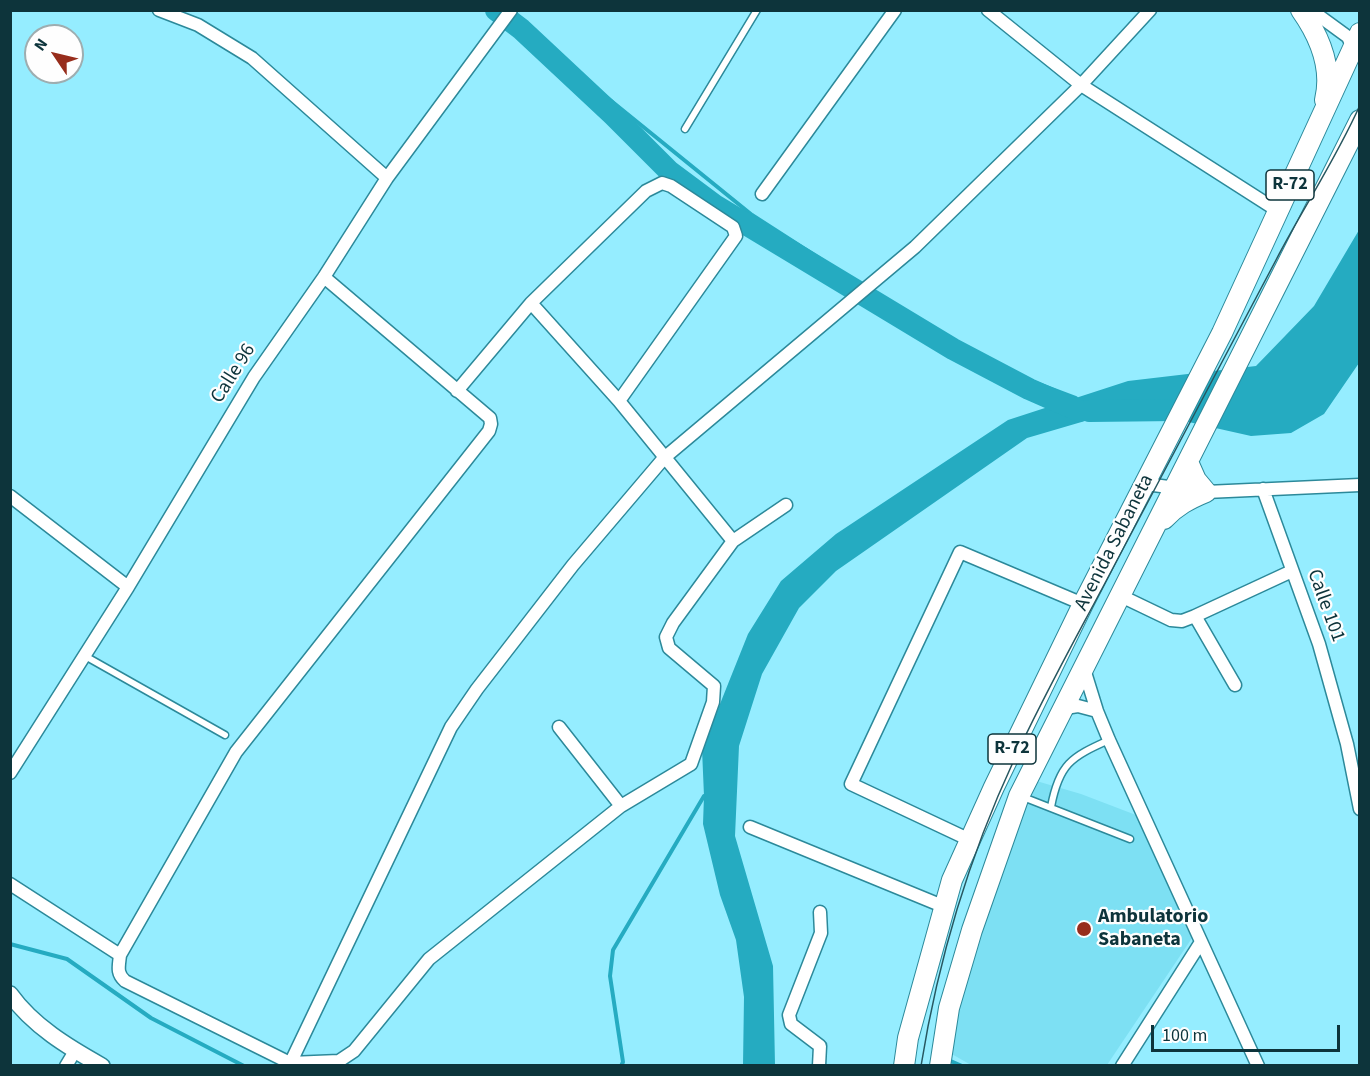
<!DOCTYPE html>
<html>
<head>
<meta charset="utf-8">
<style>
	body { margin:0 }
	#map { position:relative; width:1370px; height:1076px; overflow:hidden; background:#95edff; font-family:"Source Sans 3",sans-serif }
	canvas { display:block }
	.frame { position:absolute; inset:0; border:12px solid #0d343b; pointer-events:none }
	.north { position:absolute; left:24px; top:24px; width:60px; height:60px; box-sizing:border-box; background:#fefefe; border:2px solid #9eadb0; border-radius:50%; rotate:305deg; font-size:16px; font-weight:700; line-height:24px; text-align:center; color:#0d343b }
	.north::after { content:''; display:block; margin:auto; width:21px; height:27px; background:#972d1c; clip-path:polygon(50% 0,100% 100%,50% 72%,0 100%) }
	.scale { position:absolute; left:1151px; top:1025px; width:189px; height:27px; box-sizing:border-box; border:3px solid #0d343b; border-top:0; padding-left:8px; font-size:18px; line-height:21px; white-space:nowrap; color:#0d343b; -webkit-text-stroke:4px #fefefe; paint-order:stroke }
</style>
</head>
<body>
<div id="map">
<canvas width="1370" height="1076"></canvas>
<div class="frame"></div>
<div class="north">N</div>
<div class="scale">100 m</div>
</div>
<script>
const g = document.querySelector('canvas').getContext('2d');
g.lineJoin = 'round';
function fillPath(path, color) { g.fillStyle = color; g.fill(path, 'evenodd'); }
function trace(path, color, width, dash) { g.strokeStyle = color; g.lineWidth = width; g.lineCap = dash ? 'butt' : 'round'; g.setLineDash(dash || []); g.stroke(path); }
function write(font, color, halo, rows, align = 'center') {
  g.font = font + ' "Source Sans 3",sans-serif'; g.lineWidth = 4.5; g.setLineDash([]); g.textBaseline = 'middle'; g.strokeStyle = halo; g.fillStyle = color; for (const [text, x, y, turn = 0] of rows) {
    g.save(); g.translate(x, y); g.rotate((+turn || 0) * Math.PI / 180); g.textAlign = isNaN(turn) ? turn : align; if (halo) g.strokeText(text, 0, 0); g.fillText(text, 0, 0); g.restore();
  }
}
const built = new Path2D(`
	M1033 780 1081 794 1136 815 1192 938 1107 1065H971L950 1053 956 1009 971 955Z`);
const water = new Path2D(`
	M1359 230V363L1324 414 1291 433 1251 436 1162 416 1136 406 1027 438 836 571 799 608 762 674 739 746 735 836 773 966 775 1065H743L744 997 736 940 720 895 703 824 704 796 702 749 748 634 781 581 836 534 1008 420 1128 381 1256 366 1314 306Z`);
const stream = new Path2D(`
	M499 10 752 215 867 289 1007 372 1076 398
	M10 944 67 959 151 1018 244 1066
	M946 1059 962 1066
	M621 1066 623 1062 610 976 613 950 704 796`);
const river = new Path2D(`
	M496 10 521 29 613 115 669 171 716 206 953 349 1029 389 1079 411
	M1089 411 1176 410`);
const service = new Path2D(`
	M685 129 757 10
	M85 656 225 735
	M1023 797 1130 839
	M1051 807C1059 764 1071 757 1109 740`);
const minor = new Path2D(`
	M159 10 198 25 252 58 387 178
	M988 10 1081 85 1278 211
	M1311 10 1348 37 1353 48
	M762 194 895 10
	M324 277 490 418 491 424 489 431 236 752 120 955C119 966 116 973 125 981L290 1063 339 1061 354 1051 429 959 621 806 691 764 713 702 714 686 669 648 666 637 673 623 733 541 619 401 531 303
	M457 391 531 303 646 191 662 183 671 186 733 227 736 236 619 401
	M1146 484 1206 492 1360 485
	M1263 489 1319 644 1347 744 1360 809
	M10 496 128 587
	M733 541 786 505
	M1121 596 1171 620 1182 621 1195 616
	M1084 669 1097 711 1109 740 1258 1066
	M1235 685 1195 616 1292 571
	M1065 708 1078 706 1097 711
	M559 727 621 806
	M10 773 128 587 254 377 324 277 387 178 511 10
	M750 827 945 907
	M970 840 851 784 960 552 1083 604
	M10 884 120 955
	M66 1066 75 1051
	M289 1066 451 727 477 689 573 565 664 458 915 247 1081 85 1150 10
	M819 1066 820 1046 791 1024 789 1015 821 933 820 912
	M1122 1066 1201 942`);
const tertiary = new Path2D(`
	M10 994C33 1026 68 1047 102 1066`);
const primary = new Path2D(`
	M1301 10C1320 37 1333 67 1325 100
	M1164 519C1176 506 1189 499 1206 492L1196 480 1188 462
	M904 1066 908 1038 952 880 994 787 1083 604 1222 333 1360 33
	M940 1066 949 1008 972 930 1019 796 1360 120`);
const tram = new Path2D(`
	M921 1066C938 960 969 857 1014 760 1044 694 1080 631 1114 566 1168 464 1222 362 1276 260 1303 208 1336 159 1360 105`);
const markers = [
	[1084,929,8,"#972d1c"]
];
const shields = [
	[1290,185,48],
	[1012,749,48]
];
const shieldNames = [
	["R-72",1290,185],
	["R-72",1012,749]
];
const streetNames = [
	["Calle 96",234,374,-58],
	["Avenida Sabaneta",1115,543,-63],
	["Calle 101",1325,606,70]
];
const poiNames = [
	["Ambulatorio",1098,918],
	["Sabaneta",1098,941]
];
fillPath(built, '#7de0f3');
fillPath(water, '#25abc1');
trace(stream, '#25abc1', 4);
trace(river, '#25abc1', 22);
trace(service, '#2c899a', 9);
trace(minor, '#2c899a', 15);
trace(tertiary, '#2c899a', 18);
trace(primary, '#2c899a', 22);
trace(service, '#fff', 6);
trace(minor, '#fff', 12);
trace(tertiary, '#fff', 15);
trace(primary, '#fff', 20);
trace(tram, '#275760', 1.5);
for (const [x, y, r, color] of markers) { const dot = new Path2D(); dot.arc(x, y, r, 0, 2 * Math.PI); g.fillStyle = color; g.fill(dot); trace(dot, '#fefefe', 2); }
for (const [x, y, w] of shields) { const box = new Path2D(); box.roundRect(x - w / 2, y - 15, w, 30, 4.5); g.fillStyle = '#fefefe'; g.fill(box); trace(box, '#0d343b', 1.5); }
write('bold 18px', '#0d343b', null, shieldNames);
write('20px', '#0d343b', '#fefefe', streetNames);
write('bold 20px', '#0d343b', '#fefefe', poiNames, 'left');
</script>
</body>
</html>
